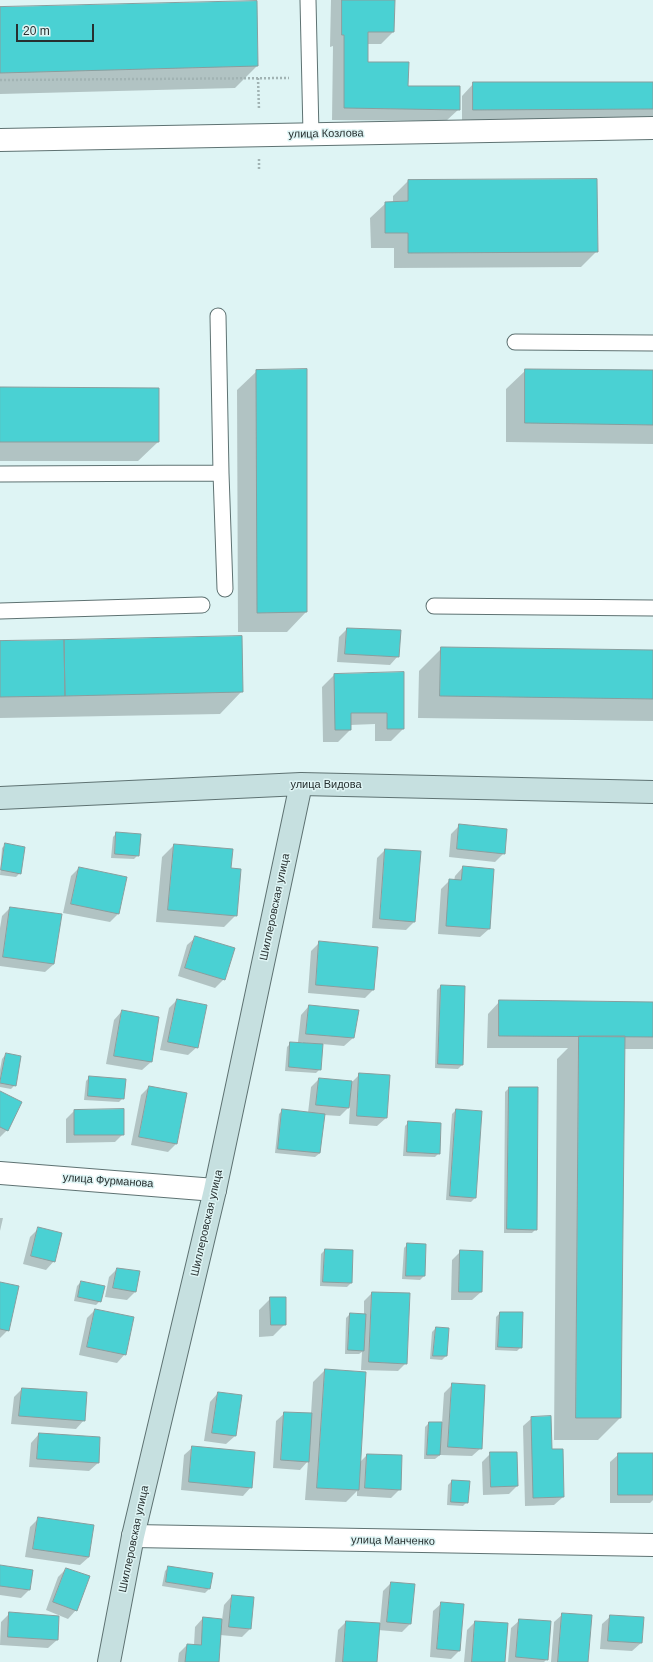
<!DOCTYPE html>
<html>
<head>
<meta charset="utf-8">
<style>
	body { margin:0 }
	#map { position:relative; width:653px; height:1662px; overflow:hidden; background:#def4f4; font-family:Helvetica,sans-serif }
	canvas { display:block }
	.scale { position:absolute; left:16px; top:24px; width:78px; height:18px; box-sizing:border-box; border:2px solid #273030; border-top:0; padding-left:5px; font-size:12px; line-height:14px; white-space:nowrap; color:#273030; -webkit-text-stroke:3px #def4f4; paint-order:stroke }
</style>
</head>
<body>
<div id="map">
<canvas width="653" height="1662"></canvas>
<div class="scale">20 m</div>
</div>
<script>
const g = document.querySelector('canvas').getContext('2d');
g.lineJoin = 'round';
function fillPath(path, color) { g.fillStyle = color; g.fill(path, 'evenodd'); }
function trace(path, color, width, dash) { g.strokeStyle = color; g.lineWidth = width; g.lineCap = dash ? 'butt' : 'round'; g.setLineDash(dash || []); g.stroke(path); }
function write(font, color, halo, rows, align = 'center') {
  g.font = font + ' Helvetica,sans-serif'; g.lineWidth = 3; g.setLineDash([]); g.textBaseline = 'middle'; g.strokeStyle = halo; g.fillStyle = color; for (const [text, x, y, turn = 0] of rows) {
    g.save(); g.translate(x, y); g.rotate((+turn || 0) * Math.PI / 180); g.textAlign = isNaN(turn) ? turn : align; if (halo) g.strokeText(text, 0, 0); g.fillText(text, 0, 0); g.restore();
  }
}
const shadow = new Path2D(`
	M331 0H394L393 32 381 44H367V63L407 87 459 109 446 121 332 120 333 46 330 47Z
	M0 8 257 66 235 88 0 94Z
	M474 83H653V121H462V96Z
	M408 181 597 251 581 267 394 268V248H371L370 218 386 203H393V196Z
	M306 370V612L287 632H238L237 390 257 371Z
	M526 370 653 371V444L506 442V389Z
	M0 388 158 442 138 461H0Z
	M347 629 400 631 398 656 390 665 337 662 339 637Z
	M0 642 242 691 220 714 0 718Z
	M442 648 653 651V721L418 718 419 671Z
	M403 673V729L391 741H375V724L350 725V730L338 742H323L322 687 334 675Z
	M460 825 504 853 495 862 449 857 451 834Z
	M117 833 138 855 134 859 111 858 113 837Z
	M6 844 20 873 16 877 0 875 2 848Z
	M174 845 230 869 236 915 224 927 156 922 162 857Z
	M385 850 420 852 414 922 406 930 372 928 377 858Z
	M463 867 489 929 480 937 438 934 441 889 450 880 454 881 455 876Z
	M79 868 126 878 118 914 110 922 63 913 71 876Z
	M10 908 54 964 45 972 0 966V928L2 916Z
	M196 937 224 979 215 988 178 976 187 945Z
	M320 942 373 990 365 998 308 993 311 951Z
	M441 986 462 1065 458 1069 435 1068 437 990Z
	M177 1000 197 1047 188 1055 160 1050 169 1008Z
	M500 1001 653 1003V1049H624L620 1418 598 1440H554L557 1059 568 1048H487L488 1014Z
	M309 1006 358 1011 353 1038 344 1046 322 1044 320 1069 316 1073 285 1071 287 1047 291 1043 303 1044V1042H298L301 1015Z
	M122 1011 158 1017 151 1062 142 1070 106 1064 114 1020Z
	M6 1054 15 1085 11 1089 0 1087V1070L2 1059Z
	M360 1074 386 1118 377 1126 349 1124 350 1106 340 1116 324 1115 320 1153 315 1157 275 1153 279 1114 283 1110 308 1113 311 1087 319 1079 350 1084Z
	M90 1077 123 1098 119 1102 84 1100 86 1081Z
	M149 1087 176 1144 168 1152 131 1145 141 1095Z
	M509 1088 536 1229 532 1233H504L505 1092Z
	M0 1092 7 1130 0 1137Z
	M456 1110 481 1112 475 1198 471 1202 446 1200 452 1114Z
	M74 1111 123 1134 115 1142 66 1143V1119Z
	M409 1122 439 1153 435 1157 403 1156 405 1126Z
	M0 1218H3L0 1231Z
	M38 1229 54 1261 46 1270 23 1264 30 1237Z
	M408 1244 424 1276 420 1280 402 1279 404 1248Z
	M325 1250 351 1283 347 1287 320 1286 321 1254Z
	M461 1251 482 1252 481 1292 472 1300H451L452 1260Z
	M117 1269 135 1292 127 1300 105 1297 109 1277Z
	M81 1282 100 1301 96 1305 74 1301 77 1286Z
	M0 1283 8 1330 0 1338Z
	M372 1293 406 1363 398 1371 361 1370 362 1352 359 1354H345L346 1318 350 1314 364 1315V1301Z
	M271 1298 285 1324 273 1336 259 1337V1310Z
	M95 1310 125 1354 117 1363 79 1355 87 1318Z
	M500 1313H522L521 1347 517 1351 495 1350 496 1317Z
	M436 1328 446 1356 442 1360 430 1359 432 1332Z
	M325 1370 360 1462 367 1455 400 1489 391 1498 357 1496V1491L346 1502 305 1500 308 1461 300 1470 273 1468 276 1421 285 1413 311 1414 313 1382Z
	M453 1384 481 1448 472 1456 440 1455 435 1459H424L425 1427 429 1423H442L444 1393Z
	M22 1389 86 1393 84 1420 76 1429 11 1424 14 1397Z
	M218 1393 241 1396 235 1436 226 1444 204 1441 210 1402Z
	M532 1418 551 1450 563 1497 554 1505 525 1506 523 1426Z
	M39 1434 98 1463 89 1471 29 1467 31 1443Z
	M193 1447 251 1487 243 1496 181 1490 184 1455Z
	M491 1453 517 1486 509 1494 483 1495 482 1462Z
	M619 1454H653V1500L650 1503H610V1462Z
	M452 1481 467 1502 463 1506 447 1505 448 1485Z
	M38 1519 89 1557 80 1565 25 1557 30 1527Z
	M0 1566 29 1590 21 1598 0 1595Z
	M169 1567 209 1589 205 1593 162 1586 165 1571Z
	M66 1569 76 1610 68 1619 46 1610 58 1577Z
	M391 1583 410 1624 402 1632 378 1630 376 1662H335L338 1630 346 1622 380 1624 383 1591Z
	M232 1596 250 1629 242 1637 220 1635 217 1662H178L179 1653 187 1645H194L195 1627 203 1618 222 1620 224 1605Z
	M442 1603 459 1651 451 1659 430 1657 433 1611Z
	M10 1613 57 1640 48 1648 0 1645 1 1622Z
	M563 1614 587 1662H551L554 1622Z
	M611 1616 641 1643 632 1651 600 1649 602 1624Z
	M520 1620 547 1659 544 1662H508L511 1628Z
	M475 1622 504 1662H464L467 1630Z`);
const building = new Path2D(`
	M342 0H395L394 32H368V62H409L408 86H460V110L344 108V35H342Z
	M257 1 258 66 0 73V7Z
	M473 82H653V109L473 110Z
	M597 179 598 252 408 253V233H385V202L408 201V180Z
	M307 369V612L257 613 256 370Z
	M525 369 653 370V425L525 423Z
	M0 387 159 388V442H0Z
	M347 628 401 630 399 657 345 654Z
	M242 636 243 692 65 696 64 640Z
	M64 640 65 696 0 697V641Z
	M441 647 653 650V699L440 696Z
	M404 672V729H387V713H351V730H335L334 674Z
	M459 824 507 829 505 854 457 849Z
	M116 832 141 834 139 856 115 854Z
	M5 843 25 847 21 874 1 870Z
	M174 844 233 849 231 868 241 869 237 916 168 910Z
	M385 849 421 851 415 922 380 919Z
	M463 866 494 869 490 929 446 926 449 879 461 880Z
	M79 867 127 877 119 914 71 904Z
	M10 907 62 914 54 964 3 957Z
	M195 936 235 948 225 980 185 968Z
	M319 941 378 947 374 990 316 985Z
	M441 985 465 986 463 1065 438 1064Z
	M177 999 207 1005 198 1048 168 1042Z
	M499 1000 653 1002V1037L499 1036Z
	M309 1005 359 1010 354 1038 306 1034Z
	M122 1010 159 1017 152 1062 114 1056Z
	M579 1036H625L621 1418H576Z
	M290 1042 323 1044 321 1070 289 1067Z
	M6 1053 21 1056 16 1086 0 1083Z
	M359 1073 390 1075 387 1118 357 1116Z
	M89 1076 126 1079 124 1099 88 1096Z
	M319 1078 352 1081 349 1108 316 1105Z
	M149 1086 187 1093 177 1144 139 1137Z
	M509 1087H538L537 1230 507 1229Z
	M0 1091 22 1102 8 1131 0 1127Z
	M124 1109V1135H74V1110Z
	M282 1109 325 1114 320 1153 278 1149Z
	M456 1109 482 1111 476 1198 450 1196Z
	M408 1121 441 1123 440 1154 407 1152Z
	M38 1227 62 1233 55 1262 31 1256Z
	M407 1243 426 1244 425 1276H406Z
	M325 1249 353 1250 352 1283 323 1282Z
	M460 1250 483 1251 482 1292H459Z
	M117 1268 140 1271 136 1292 113 1288Z
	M81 1281 105 1286 101 1302 78 1297Z
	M0 1282 19 1286 9 1331 0 1329Z
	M372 1292 410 1293 407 1364 369 1362Z
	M270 1297H286V1325H271Z
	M95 1309 134 1317 126 1355 87 1347Z
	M500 1312H523L522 1348 498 1347Z
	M350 1313 366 1314 364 1351 348 1350Z
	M436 1327 449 1328 447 1356H433Z
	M325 1369 366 1372 359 1490 317 1488Z
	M452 1383 485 1385 482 1449 448 1447Z
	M22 1388 87 1392 85 1421 19 1416Z
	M218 1392 242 1395 236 1436 212 1433Z
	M284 1412 312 1413 309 1462 281 1460Z
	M551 1416 552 1449H563L564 1497 533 1498 531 1417Z
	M429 1422H442L440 1455H427Z
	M39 1433 100 1437 99 1463 37 1459Z
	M192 1446 255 1452 252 1488 189 1482Z
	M490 1452H517L518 1486 491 1487Z
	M618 1453H653V1495H618Z
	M367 1454 402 1455 401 1490 365 1488Z
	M452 1480 470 1481 468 1503 451 1502Z
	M38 1517 94 1525 89 1557 33 1549Z
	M0 1565 33 1570 30 1590 0 1586Z
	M168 1566 213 1573 210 1589 166 1582Z
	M66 1568 90 1576 77 1611 53 1602Z
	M391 1582 415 1584 411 1624 387 1622Z
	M232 1595 254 1597 251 1629 229 1627Z
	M441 1602 464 1604 460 1651 437 1649Z
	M9 1612 59 1616 58 1640 8 1637Z
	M562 1613 592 1615 588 1662H558Z
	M610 1615 644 1617 642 1643 608 1641Z
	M203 1617 222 1619 219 1662H185L187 1644 201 1645Z
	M519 1619 551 1621 548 1660 516 1657Z
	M346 1621 380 1623 377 1662H343Z
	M475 1621 508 1623 505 1662H472Z`);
const path = new Path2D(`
	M258 78 259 110
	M0 80 289 78
	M259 159V169`);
const lane = new Path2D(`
	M308 0 311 134
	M515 342 653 343
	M221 473 225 589
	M0 474 221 473 218 316
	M434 606 653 608
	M0 611 202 605`);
const street = new Path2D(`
	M0 140 653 128
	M0 1173 215 1190
	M133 1536 653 1545`);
const secondary = new Path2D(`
	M0 798 301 784 653 792
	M109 1662 133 1536 215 1190 301 784`);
const streetNames = [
	["улица Козлова",326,134,-1],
	["улица Видова",326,785],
	["Шиллеровская улица",275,907,-78],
	["улица Фурманова",108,1181,4],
	["Шиллеровская улица",207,1223,-77],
	["Шиллеровская улица",134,1539,-78],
	["улица Манченко",393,1541,1]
];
fillPath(shadow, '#0003');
fillPath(building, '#4ad1d3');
trace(building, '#899e9e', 1);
trace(lane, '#5e7272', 17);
trace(street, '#5e7272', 24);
trace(secondary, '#5e7272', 24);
trace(path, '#a1b3b3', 2.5, [2, 2]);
trace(lane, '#fff', 15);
trace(street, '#fff', 22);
trace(secondary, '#c6e0e0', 22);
write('11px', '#273030', '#def4f4', streetNames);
</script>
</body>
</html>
